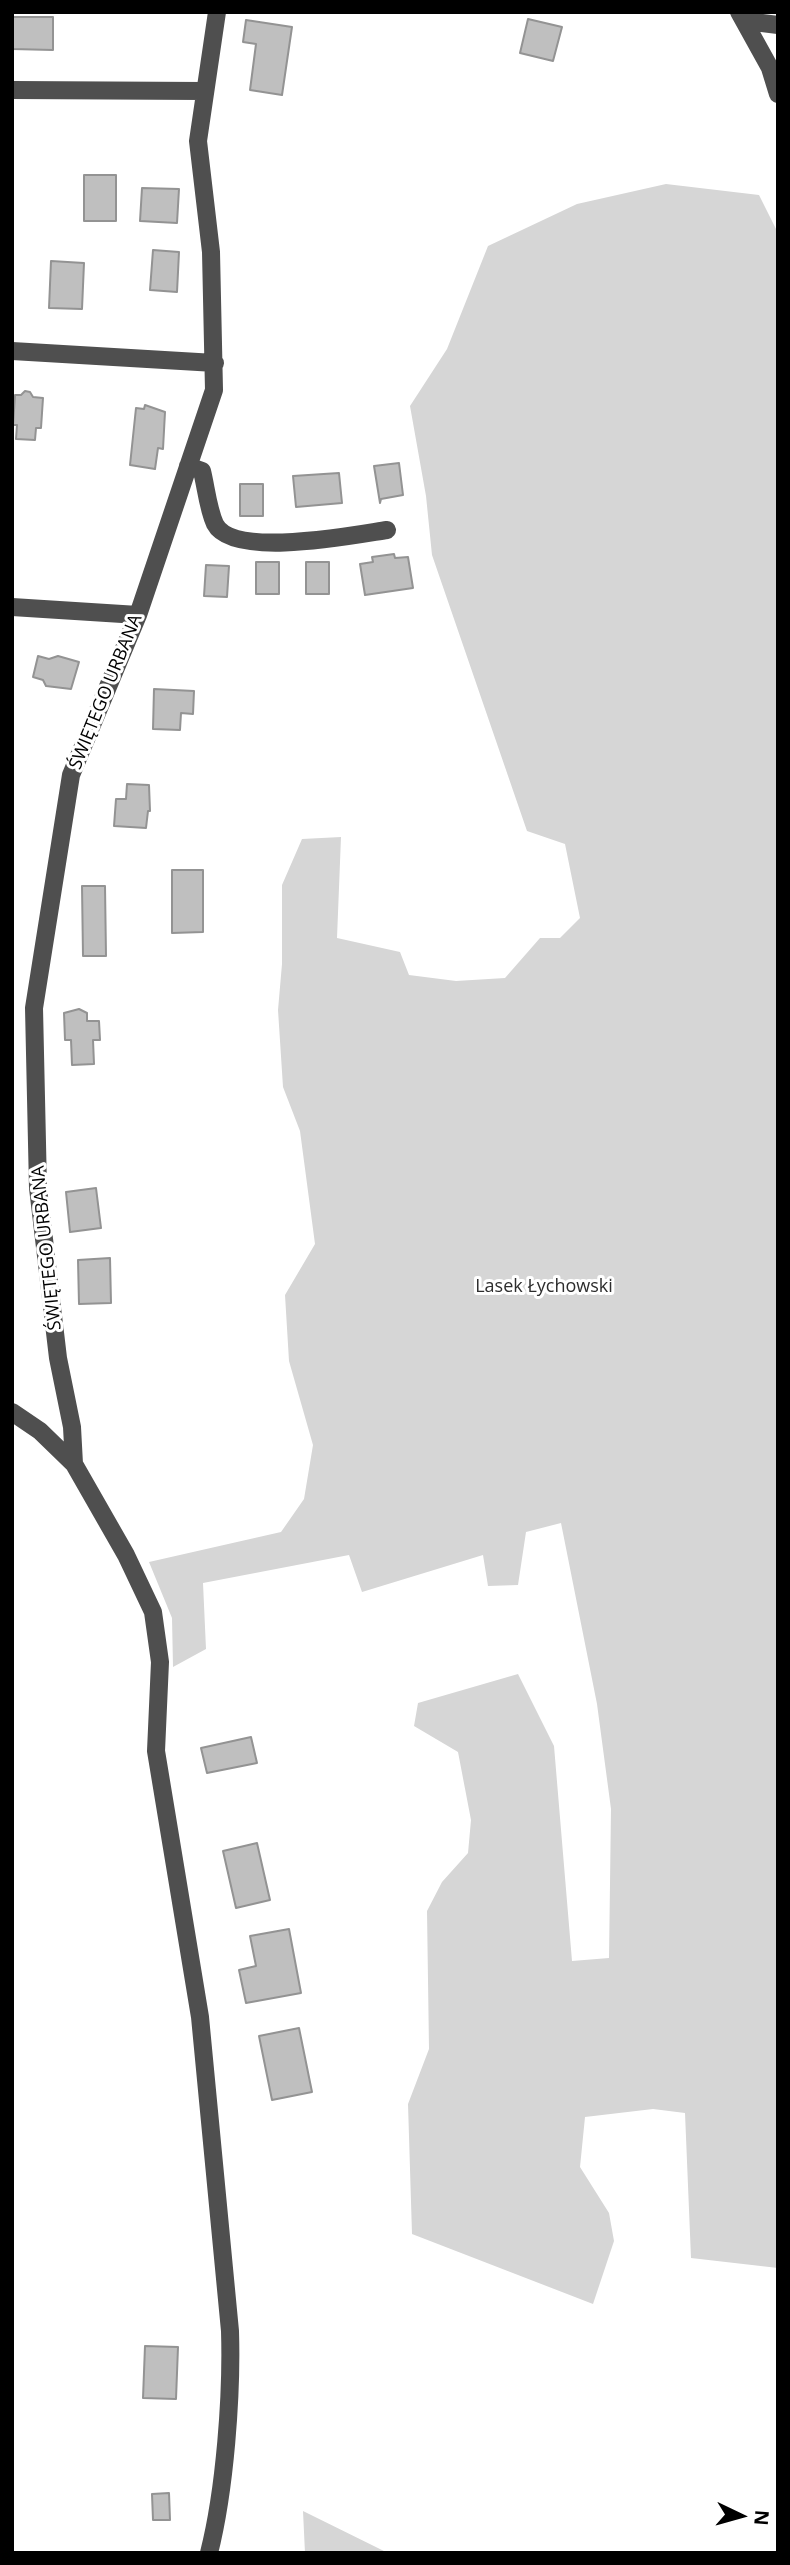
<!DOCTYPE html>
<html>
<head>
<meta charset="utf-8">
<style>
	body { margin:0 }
	#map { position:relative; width:790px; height:2565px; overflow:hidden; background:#fff; font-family:"Open Sans",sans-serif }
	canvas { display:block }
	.frame { position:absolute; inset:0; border:14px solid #000; pointer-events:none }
	.north { position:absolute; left:706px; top:2481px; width:70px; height:70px; -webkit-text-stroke:5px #fff; paint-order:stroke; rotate:95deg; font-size:19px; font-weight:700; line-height:28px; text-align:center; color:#000 }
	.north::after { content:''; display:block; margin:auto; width:24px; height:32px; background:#000; clip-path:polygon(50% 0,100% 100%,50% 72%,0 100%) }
</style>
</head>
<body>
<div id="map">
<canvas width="790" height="2565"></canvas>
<div class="frame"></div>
<div class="north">N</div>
</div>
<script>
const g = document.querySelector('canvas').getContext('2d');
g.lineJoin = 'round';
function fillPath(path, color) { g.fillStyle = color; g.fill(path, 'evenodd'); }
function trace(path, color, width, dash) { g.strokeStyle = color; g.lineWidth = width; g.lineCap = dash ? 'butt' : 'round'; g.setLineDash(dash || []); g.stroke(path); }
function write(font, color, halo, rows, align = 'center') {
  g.font = font + ' "Open Sans",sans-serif'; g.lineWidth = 6; g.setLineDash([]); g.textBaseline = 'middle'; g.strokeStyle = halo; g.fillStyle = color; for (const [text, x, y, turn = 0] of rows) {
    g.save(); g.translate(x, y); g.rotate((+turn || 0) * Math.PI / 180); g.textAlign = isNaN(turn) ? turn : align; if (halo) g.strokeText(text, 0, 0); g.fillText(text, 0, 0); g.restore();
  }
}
const green = new Path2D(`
	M666 184 759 195 778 233V2268L691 2258 685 2113 653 2109 585 2117 580 2167 609 2213 614 2241 593 2304 412 2234 408 2104 429 2049 427 1911 442 1882 468 1853 471 1820 458 1752 414 1726 418 1703 518 1674 554 1746 572 1961 609 1958 611 1809 597 1704 561 1523 526 1532 518 1585 488 1586 483 1555 362 1592 349 1555 203 1583 206 1649 173 1667 172 1618 149 1562 281 1532 304 1499 313 1445 289 1361 285 1295 315 1244 300 1131 283 1087 278 1010 282 964V885L302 839 341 837 337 938 400 952 409 975 456 981 505 978 540 938H560L580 918 565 844 527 831 432 555 426 496 410 406 447 349 488 246 577 204Z
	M303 2511 388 2553H305Z`);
const building = new Path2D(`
	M12 17H53V50L12 49Z
	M528 19 562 27 553 61 520 53Z
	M246 20 292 27 282 95 250 90 256 44 243 42Z
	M84 175H116V221H84Z
	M142 188 179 189 177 223 140 221Z
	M153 250 179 252 177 292 150 290Z
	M51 261 84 263 82 309 49 308Z
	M25 391 30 392 33 397 43 398 41 428H36L35 440 16 439 17 425H13L15 395H21Z
	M145 405 165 412 163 449 158 448 155 469 130 465 136 408 144 409Z
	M399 463 403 495 381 499 380 503 374 466Z
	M339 473 342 503 296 507 293 476Z
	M240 484H263V516H240Z
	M394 554 395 558 408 557 413 588 365 595 360 564 373 562 372 557Z
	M256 562H279V594H256Z
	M306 562H329V594H306Z
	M206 565 229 566 227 597 204 596Z
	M38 656 49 659 58 656 79 662 71 689 46 686 43 680 33 677Z
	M154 689 194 691 193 714 181 713 180 730 153 729Z
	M127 784 149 785 150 811H148L146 828 114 826 116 799H126Z
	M172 870H203V932L172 933Z
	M82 886H105L106 956H83Z
	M79 1009 87 1013V1021H99L100 1040H93L94 1064 72 1065 71 1040H65L64 1013Z
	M96 1188 101 1228 70 1232 66 1192Z
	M110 1258 111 1303 79 1304 78 1260Z
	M251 1737 257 1763 207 1773 201 1748Z
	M257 1843 270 1900 236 1908 223 1851Z
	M289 1929 301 1993 246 2003 239 1970 256 1966 250 1936Z
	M299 2028 312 2092 272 2100 259 2036Z
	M145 2346 178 2347 176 2399 143 2398Z
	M169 2493 170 2520H153L152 2494Z`);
const minor = new Path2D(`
	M739 12 770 68 778 94
	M746 21 778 25
	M12 90 204 91
	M12 351 215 363
	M188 466 202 471C206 487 208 509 215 524 233 559 354 535 387 530
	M12 607 138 615
	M12 1412 40 1431 74 1464 126 1555 153 1612 160 1662 156 1751 200 2017 230 2331C232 2395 225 2490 209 2553
	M74 1464 72 1427 58 1358 38 1188 34 1008 71 775 138 615 214 390 211 252 198 141 217 12`);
const streetNames = [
	["ŚWIĘTEGO URBANA",106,692,-68],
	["ŚWIĘTEGO URBANA",47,1248,-96]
];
const parkNames = [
	["Lasek Łychowski",544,1287]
];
fillPath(green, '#d6d6d6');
fillPath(building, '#bfbfbf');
trace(building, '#939393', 2);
trace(minor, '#4f4f4f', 18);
write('18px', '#000', '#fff', streetNames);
write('18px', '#2d2d2d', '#fff', parkNames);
</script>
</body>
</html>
